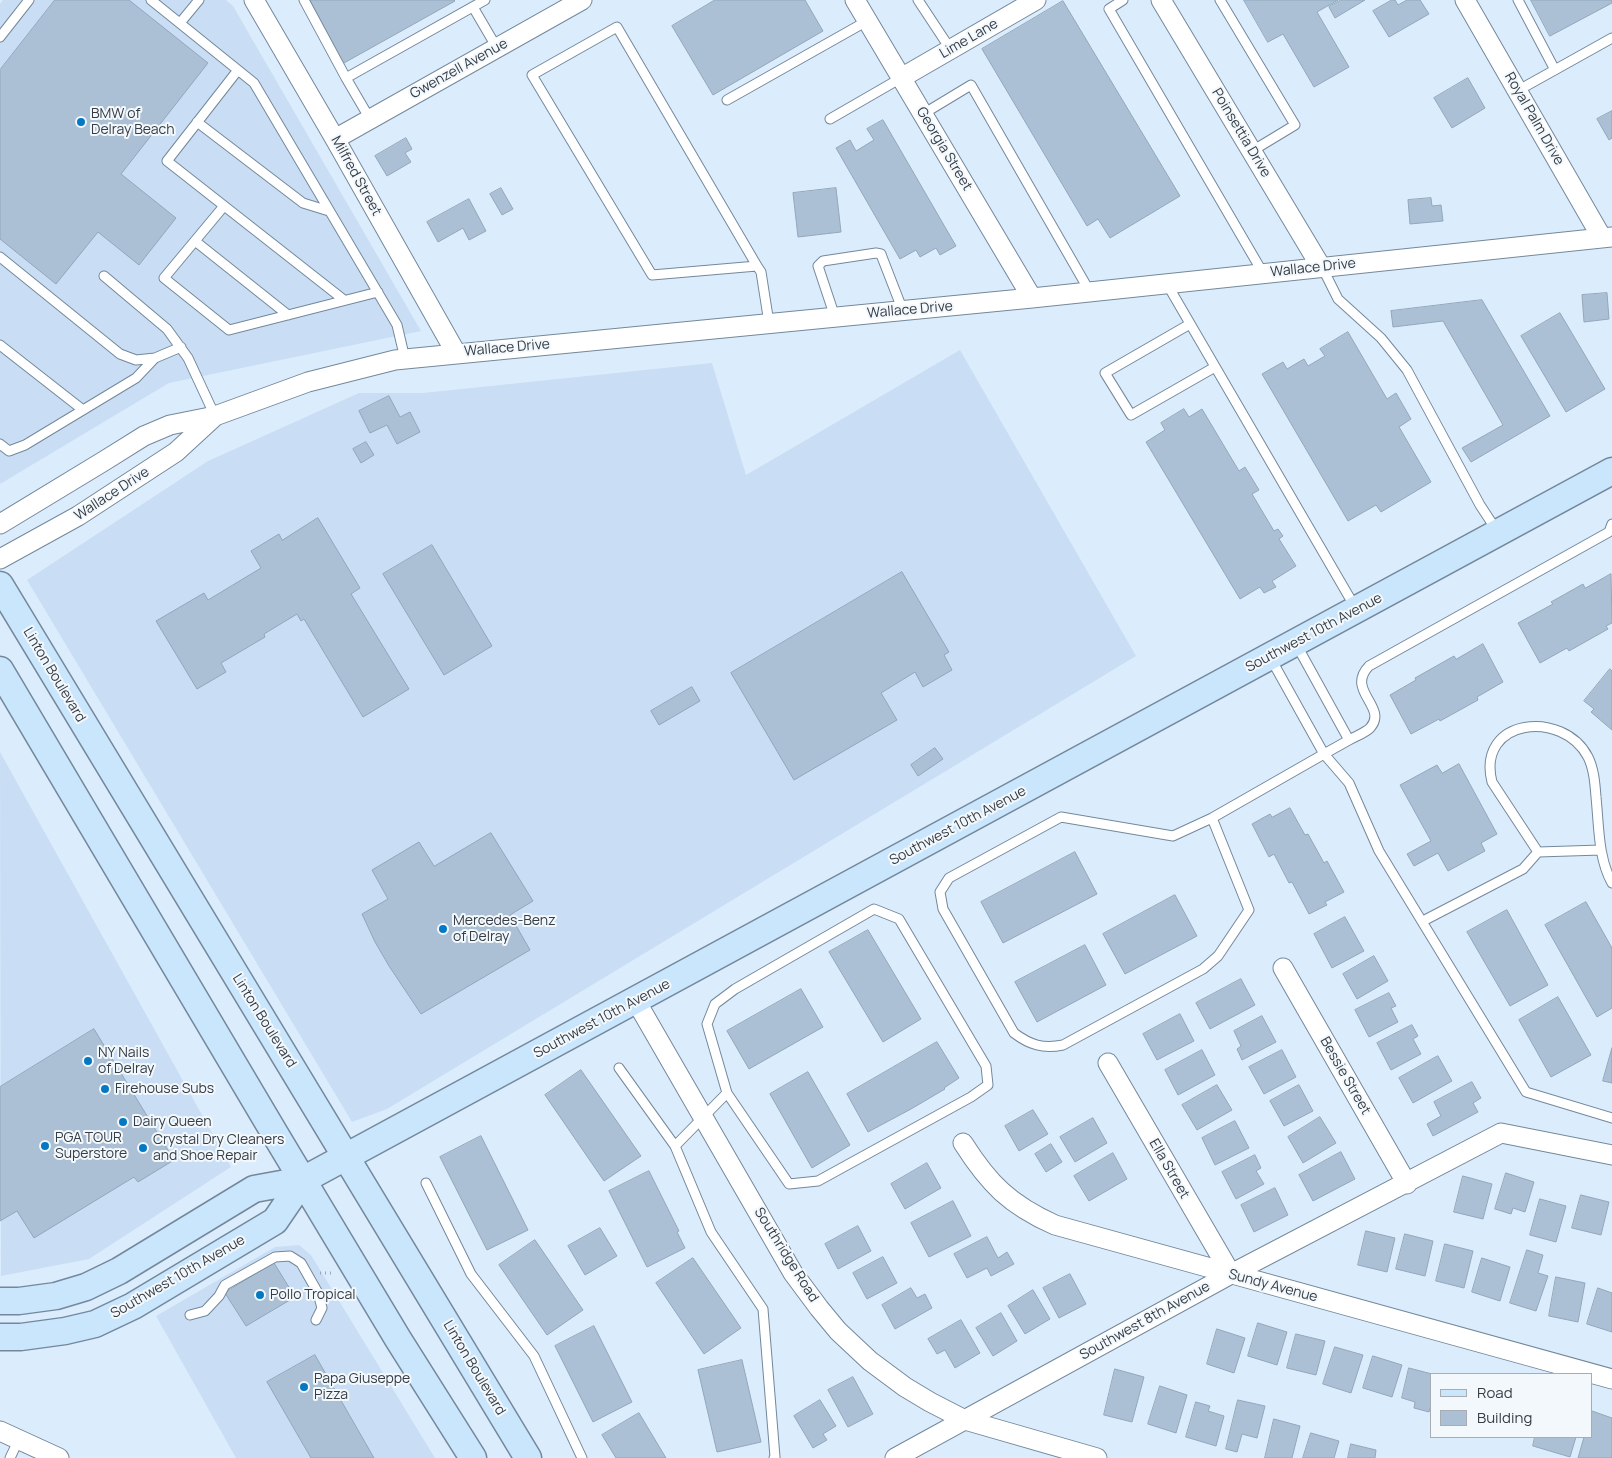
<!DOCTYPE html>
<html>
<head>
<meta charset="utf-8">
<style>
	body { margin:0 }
	#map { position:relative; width:1612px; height:1458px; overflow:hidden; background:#dbedfd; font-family:Manrope,sans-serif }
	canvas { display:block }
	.legend { position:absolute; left:1430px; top:1373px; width:162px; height:65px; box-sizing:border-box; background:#f3f8fc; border:1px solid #a7adb3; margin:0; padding:6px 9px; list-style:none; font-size:15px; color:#353d46 }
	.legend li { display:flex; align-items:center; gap:10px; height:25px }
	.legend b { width:25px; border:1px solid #a7adb3 }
</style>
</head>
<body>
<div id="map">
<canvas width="1612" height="1458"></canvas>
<ul class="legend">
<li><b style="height:6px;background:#c9e6fd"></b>Road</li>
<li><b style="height:14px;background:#abc0d4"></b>Building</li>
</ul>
</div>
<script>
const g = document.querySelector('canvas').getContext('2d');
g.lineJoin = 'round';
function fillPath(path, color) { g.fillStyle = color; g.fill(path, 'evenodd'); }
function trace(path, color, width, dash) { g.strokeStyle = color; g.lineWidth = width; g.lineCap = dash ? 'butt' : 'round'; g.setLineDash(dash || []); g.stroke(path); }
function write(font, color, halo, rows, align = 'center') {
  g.font = font + ' Manrope,sans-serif'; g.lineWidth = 4; g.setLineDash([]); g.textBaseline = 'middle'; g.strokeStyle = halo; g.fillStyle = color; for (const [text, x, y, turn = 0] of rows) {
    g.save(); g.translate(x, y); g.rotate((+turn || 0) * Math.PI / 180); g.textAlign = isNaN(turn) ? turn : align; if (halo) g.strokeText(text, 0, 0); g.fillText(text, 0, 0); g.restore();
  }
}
const built = new Path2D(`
	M3 0H226L233 6 421 331 169 383 0 484V4Z
	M960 350 1136 656 387 1109 352 1122 27 580 208 461 359 393H423L712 363 746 475Z
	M0 752 231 1167 89 1259 1 1276Z
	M299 1245 311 1255 435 1458H236L156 1316 275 1247Z`);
const building = new Path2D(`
	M55 0H129L208 63 121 174 176 218 139 265 98 232 56 284 0 239V70Z
	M308 0H454L455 1 344 63Z
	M715 0H805L823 31 713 95 672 26Z
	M1244 0H1338L1317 12 1349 67 1314 87 1283 34 1268 42Z
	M1341 0H1365L1335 18 1329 7Z
	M1392 0H1395L1398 5 1407 0H1420L1429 14 1389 37 1373 11Z
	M1531 0H1612V3L1550 36Z
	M1063 1 1180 196 1110 238 1098 219 1087 226 982 49Z
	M1468 78 1485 108 1452 128 1434 98Z
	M1612 111V138L1609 140 1597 119Z
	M883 120 956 246 940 255 936 248 920 257 916 250 900 259 836 148 850 140 856 151 874 140 867 129Z
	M406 138 412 149 405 153 411 162 387 176 375 156Z
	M501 188 513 209 502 215 490 194Z
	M836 188 841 232 798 237 793 193Z
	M1431 198 1432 206 1441 205 1443 221 1410 224 1408 200Z
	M469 199 486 231 469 240 463 228 438 242 427 222Z
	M1607 293 1609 319 1584 322 1582 295Z
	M1482 300 1550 416 1471 462 1462 448 1503 425 1443 321 1393 327 1391 311Z
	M1560 313 1605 389 1566 412 1521 336Z
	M1348 332 1387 399 1396 393 1411 419 1399 427 1431 482 1381 512 1376 505 1348 521 1262 374 1283 362 1287 369 1304 359 1308 366 1325 356 1320 349Z
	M389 396 400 417 410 412 420 432 397 444 387 425 370 433 359 411Z
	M1184 409 1189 417 1202 409 1239 471 1245 467 1259 490 1252 494 1274 531 1278 529 1283 536 1279 539 1296 566 1272 581 1276 587 1264 593 1260 587 1240 599 1146 442 1165 430 1161 423Z
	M366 442 374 455 361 463 353 449Z
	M318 518 360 588 351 594 409 689 363 717 304 619 301 621 297 614 264 634 265 637 221 663 226 672 197 689 156 621 204 593 208 600 261 568 251 551 279 534 282 540Z
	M432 545 492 646 444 675 383 574Z
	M902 572 949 652 944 655 952 670 923 687 915 672 881 693 897 720 794 780 731 673Z
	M1611 574 1612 623 1606 626 1608 629 1569 651 1567 648 1540 663 1518 623 1553 604 1551 602 1583 584 1585 588Z
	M1483 644 1503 682 1477 697 1478 700 1440 721 1439 719 1411 734 1390 695 1416 680 1415 678 1454 656 1456 659Z
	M1610 669 1612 671V730L1591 712 1594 709 1584 701Z
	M692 687 700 701 659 725 651 711Z
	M935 748 943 759 918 776 911 765Z
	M1459 764 1497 834 1481 843 1485 851 1448 871 1438 853 1414 866 1407 854 1431 841 1400 785 1437 765 1442 773Z
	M1290 808 1305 835 1308 834 1324 863 1327 861 1344 892 1325 902 1327 905 1309 914 1292 882 1289 883 1274 854 1269 857 1252 824 1270 814 1272 817Z
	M491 833 533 901 510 915 530 950 421 1014 389 966 375 942 362 914 388 899 372 870 419 842 434 866Z
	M1075 852 1097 894 1003 943 981 902Z
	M1175 895 1197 936 1125 974 1103 934Z
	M1586 902 1612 948V1008L1597 1017 1545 925Z
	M1507 910 1548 985 1510 1006 1467 932Z
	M1345 917 1364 951 1332 968 1314 934Z
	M868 930 921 1019 883 1042 829 952Z
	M1085 945 1106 985 1037 1022 1015 982Z
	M1374 956 1388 981 1357 999 1343 974Z
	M1241 979 1255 1005 1210 1029 1196 1003Z
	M801 989 823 1027 749 1069 727 1031Z
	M1389 993 1396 1006 1391 1008 1398 1022 1369 1037 1355 1010Z
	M1558 997 1591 1055 1551 1077 1519 1020Z
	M1180 1014 1194 1041 1157 1060 1143 1034Z
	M1262 1016 1276 1042 1242 1060 1237 1049 1241 1046 1234 1031Z
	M1412 1025 1418 1036 1413 1039 1421 1054 1391 1070 1377 1043Z
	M94 1029 174 1160 138 1182 134 1177 34 1238 17 1211 0 1221V1087Z
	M937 1042 959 1078 944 1088 945 1089 911 1109 868 1132 847 1094Z
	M1612 1048V1083L1603 1081Z
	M1202 1050 1215 1075 1178 1095 1165 1070Z
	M1282 1050 1296 1077 1264 1094 1249 1067Z
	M1438 1056 1452 1081 1413 1103 1399 1078Z
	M581 1070 641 1156 604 1181 545 1095Z
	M808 1072 850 1145 812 1168 770 1094Z
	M1472 1082 1481 1098 1473 1103 1478 1112 1433 1136 1427 1124 1441 1116 1434 1102Z
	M1217 1085 1232 1110 1197 1130 1182 1105Z
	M1299 1085 1313 1111 1284 1126 1270 1101Z
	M1033 1110 1048 1134 1019 1151 1005 1126Z
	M1320 1117 1336 1143 1303 1163 1288 1137Z
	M1093 1118 1107 1143 1075 1162 1060 1137Z
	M1235 1121 1249 1148 1215 1165 1202 1138Z
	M481 1136 528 1230 487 1250 440 1157Z
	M1051 1144 1062 1162 1046 1172 1035 1154Z
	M1341 1152 1355 1179 1313 1201 1299 1175Z
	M1113 1153 1127 1179 1089 1201 1074 1176Z
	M1255 1155 1261 1168 1256 1171 1264 1184 1236 1199 1222 1172Z
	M927 1163 941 1188 905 1209 891 1184Z
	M649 1171 679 1231 677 1232 685 1248 647 1267 609 1191Z
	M1506 1173 1534 1182 1525 1212 1513 1208 1511 1214 1495 1209Z
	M1463 1176 1492 1184 1483 1219 1454 1212Z
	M1275 1188 1288 1215 1254 1232 1241 1205Z
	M1581 1195 1609 1202 1601 1235 1572 1228Z
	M1540 1199 1566 1206 1556 1242 1530 1235Z
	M953 1201 971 1236 929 1257 911 1223Z
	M858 1226 871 1251 838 1269 825 1244Z
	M600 1228 617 1256 585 1275 568 1246Z
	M1366 1231 1395 1238 1387 1272 1358 1265Z
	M1405 1234 1433 1241 1425 1276 1396 1269Z
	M987 1237 998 1258 1007 1252 1014 1264 991 1276 987 1268 967 1278 954 1254Z
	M535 1240 583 1310 547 1335 499 1265Z
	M1445 1244 1473 1251 1464 1288 1436 1281Z
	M1527 1250 1543 1255 1538 1273 1548 1276 1536 1311 1510 1303Z
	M883 1257 897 1283 867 1299 853 1273Z
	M693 1258 741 1328 704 1354 656 1283Z
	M1482 1258 1510 1267 1500 1301 1472 1292Z
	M274 1263 295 1297 246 1326 225 1293Z
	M1070 1274 1086 1304 1059 1318 1043 1288Z
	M1556 1277 1585 1283 1578 1322 1549 1316Z
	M911 1288 917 1298 925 1294 932 1308 895 1329 882 1305Z
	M1598 1288 1612 1293V1332L1587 1324Z
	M1033 1290 1050 1319 1025 1334 1008 1306Z
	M1001 1313 1017 1341 993 1356 976 1328Z
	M961 1320 980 1353 955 1368 945 1350 937 1354 928 1339Z
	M1258 1323 1287 1332 1277 1365 1248 1356Z
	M594 1326 632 1402 593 1422 555 1346Z
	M1217 1329 1245 1338 1234 1373 1207 1364Z
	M1296 1334 1325 1341 1316 1375 1287 1368Z
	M1335 1347 1363 1355 1351 1393 1323 1384Z
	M315 1355 374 1458H311L267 1382Z
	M1373 1356 1402 1365 1392 1397 1363 1388Z
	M742 1360 761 1442 717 1452 698 1370Z
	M1409 1368 1432 1374 1431 1405 1429 1412 1414 1408 1415 1402 1402 1398Z
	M1115 1369 1144 1377 1132 1422 1104 1415Z
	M853 1377 873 1414 848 1427 828 1390Z
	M1160 1386 1187 1395 1176 1433 1148 1424Z
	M820 1400 836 1426 823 1434 827 1440 813 1448 794 1416Z
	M1238 1400 1265 1406 1257 1438 1242 1434 1237 1452 1226 1449Z
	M1196 1402 1210 1406 1208 1411 1224 1416 1216 1446 1186 1437Z
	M1592 1411 1612 1418V1458H1578L1584 1437H1591V1417Z
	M639 1413 666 1458H616L602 1435Z
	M1274 1419 1300 1426 1292 1458H1265Z
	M1311 1433 1339 1441 1334 1458H1303Z
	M1535 1437H1576L1570 1457 1533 1446Z
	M1351 1444 1376 1450 1375 1458H1348Z`);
const path = new Path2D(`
	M320 1273H332`);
const lane = new Path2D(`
	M151 0 254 83 397 325 405 359
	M304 0 346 78
	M918 0 951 50
	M1123 0 1109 9 1263 273
	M1220 0 1295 125 1252 151
	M1518 0 1555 70
	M473 7 497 48
	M180 23 199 0
	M0 37 29 0
	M238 70 167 161 344 300
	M1517 91 1612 38
	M727 100 867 21
	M923 114 971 85 1090 292
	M370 119 346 78 485 0
	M830 119 901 78
	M197 122 303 203 329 211
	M224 206 164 278 229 330 378 292
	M195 241 288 315
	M0 257 120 354 136 360 155 358 181 347
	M757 266 652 275 532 75 617 27 757 266 761 272 769 323
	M1322 267 1338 299 1381 338 1407 370 1480 505 1497 531
	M104 276 167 329 188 358 215 416
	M1167 284 1355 607
	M835 317 818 266 823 261 876 253 881 254 882 257 903 311
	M1190 324 1105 373 1131 415 1215 367
	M0 345 83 410
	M0 444 9 451 25 445 136 378 155 358
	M1271 659 1324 754 1349 740 1296 644
	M1349 740C1356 736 1365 733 1370 728 1389 707 1345 691 1369 666L1609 532 1612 524
	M1212 818 1249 910 1218 956 1203 969 1063 1045C1043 1049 1030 1045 1014 1033L943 909 940 892 949 878 1061 817 1173 836 1212 818 1324 754 1349 783 1379 851 1526 1092 1612 1118
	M1538 852 1601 850
	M874 909 899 919 986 1066 988 1085 971 1097 818 1181 789 1184 727 1093 707 1024 715 1004 735 989Z
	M1423 921 1523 869 1538 852 1492 782C1476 718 1563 709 1588 757 1594 769 1595 784 1596 797 1599 826 1598 858 1612 883
	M619 1068 675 1146 711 1232 763 1309 775 1457 774 1458
	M675 1146 727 1093
	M426 1183 471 1274 534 1356 582 1458
	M190 1315 205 1311 219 1296 225 1285 275 1257 290 1256 301 1263 318 1293 322 1308 316 1320
	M10 1458 19 1439`);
const street = new Path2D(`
	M254 0 335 139 456 353
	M855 0 1032 298
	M1161 0 1321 267
	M1465 0 1602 238
	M901 78 1036 0
	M335 139 582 0
	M0 524 104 461 144 436 170 425 215 416 308 382 395 360 1032 298 1612 237
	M0 559 78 516 176 452 214 417
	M1283 968 1407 1184
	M636 1001 793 1273 819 1308 838 1331 870 1361 905 1387 930 1402 965 1420 1097 1458
	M1108 1063 1231 1274
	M963 1143C989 1184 1010 1205 1055 1225L1612 1379
	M0 1431 59 1458
	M895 1458 1231 1274 1501 1133 1612 1155`);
const secondary = new Path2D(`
	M0 585 528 1458
	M0 670 275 1134 398 1339 473 1458
	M0 1301H19L56 1296 86 1287 119 1271 254 1189 303 1180 1612 471
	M0 1337H21L65 1331 95 1324 133 1306 275 1221 303 1180`);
const markers = [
	[81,122,5,"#0478c2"],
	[443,929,5,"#0478c2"],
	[88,1061,5,"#0478c2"],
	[105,1089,5,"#0478c2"],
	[123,1122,5,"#0478c2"],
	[45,1146,5,"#0478c2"],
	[143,1148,5,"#0478c2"],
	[260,1295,5,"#0478c2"],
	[304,1387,5,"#0478c2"]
];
const streetNames = [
	["Lime Lane",969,39,-30],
	["Gwenzell Avenue",459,69,-29],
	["Royal Palm Drive",1534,119,60],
	["Poinsettia Drive",1241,133,59],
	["Georgia Street",944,149,59],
	["Milfred Street",356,176,61],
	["Wallace Drive",1313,268,-6],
	["Wallace Drive",910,310,-5],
	["Wallace Drive",507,348,-5],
	["Wallace Drive",112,494,-33],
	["Southwest 10th Avenue",1314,633,-28],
	["Linton Boulevard",54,675,59],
	["Southwest 10th Avenue",958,826,-28],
	["Southwest 10th Avenue",602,1019,-28],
	["Linton Boulevard",264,1021,58],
	["Bessie Street",1345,1076,60],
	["Ella Street",1169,1169,60],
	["Southridge Road",786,1255,58],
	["Southwest 10th Avenue",178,1277,-30],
	["Sundy Avenue",1273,1286,15],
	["Southwest 8th Avenue",1145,1321,-29],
	["Linton Boulevard",474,1368,59]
];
const poiNames = [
	["BMW of",91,114],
	["Delray Beach",91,130],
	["Mercedes-Benz",453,921],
	["of Delray",453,937],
	["NY Nails",98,1053],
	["of Delray",98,1069],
	["Firehouse Subs",115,1089],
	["Dairy Queen",133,1122],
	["PGA TOUR",55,1138],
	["Superstore",55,1154],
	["Crystal Dry Cleaners",153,1140],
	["and Shoe Repair",153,1156],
	["Pollo Tropical",270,1295],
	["Papa Giuseppe",314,1379],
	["Pizza",314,1395]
];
fillPath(built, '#c9def4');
fillPath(building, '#abc0d4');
trace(building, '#92a7bb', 1);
trace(lane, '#74889b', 11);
trace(street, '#74889b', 21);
trace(secondary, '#74889b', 29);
trace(path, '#9ba9b6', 3, [1, 4]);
trace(lane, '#fff', 9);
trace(street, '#fff', 19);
trace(secondary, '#c9e6fd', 26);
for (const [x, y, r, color] of markers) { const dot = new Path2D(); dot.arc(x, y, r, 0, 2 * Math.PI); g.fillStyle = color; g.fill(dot); trace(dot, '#f3f8fc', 2); }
write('14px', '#353d46', '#f3f8fc', streetNames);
write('14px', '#353d46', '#f3f8fc', poiNames, 'left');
</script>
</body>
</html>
